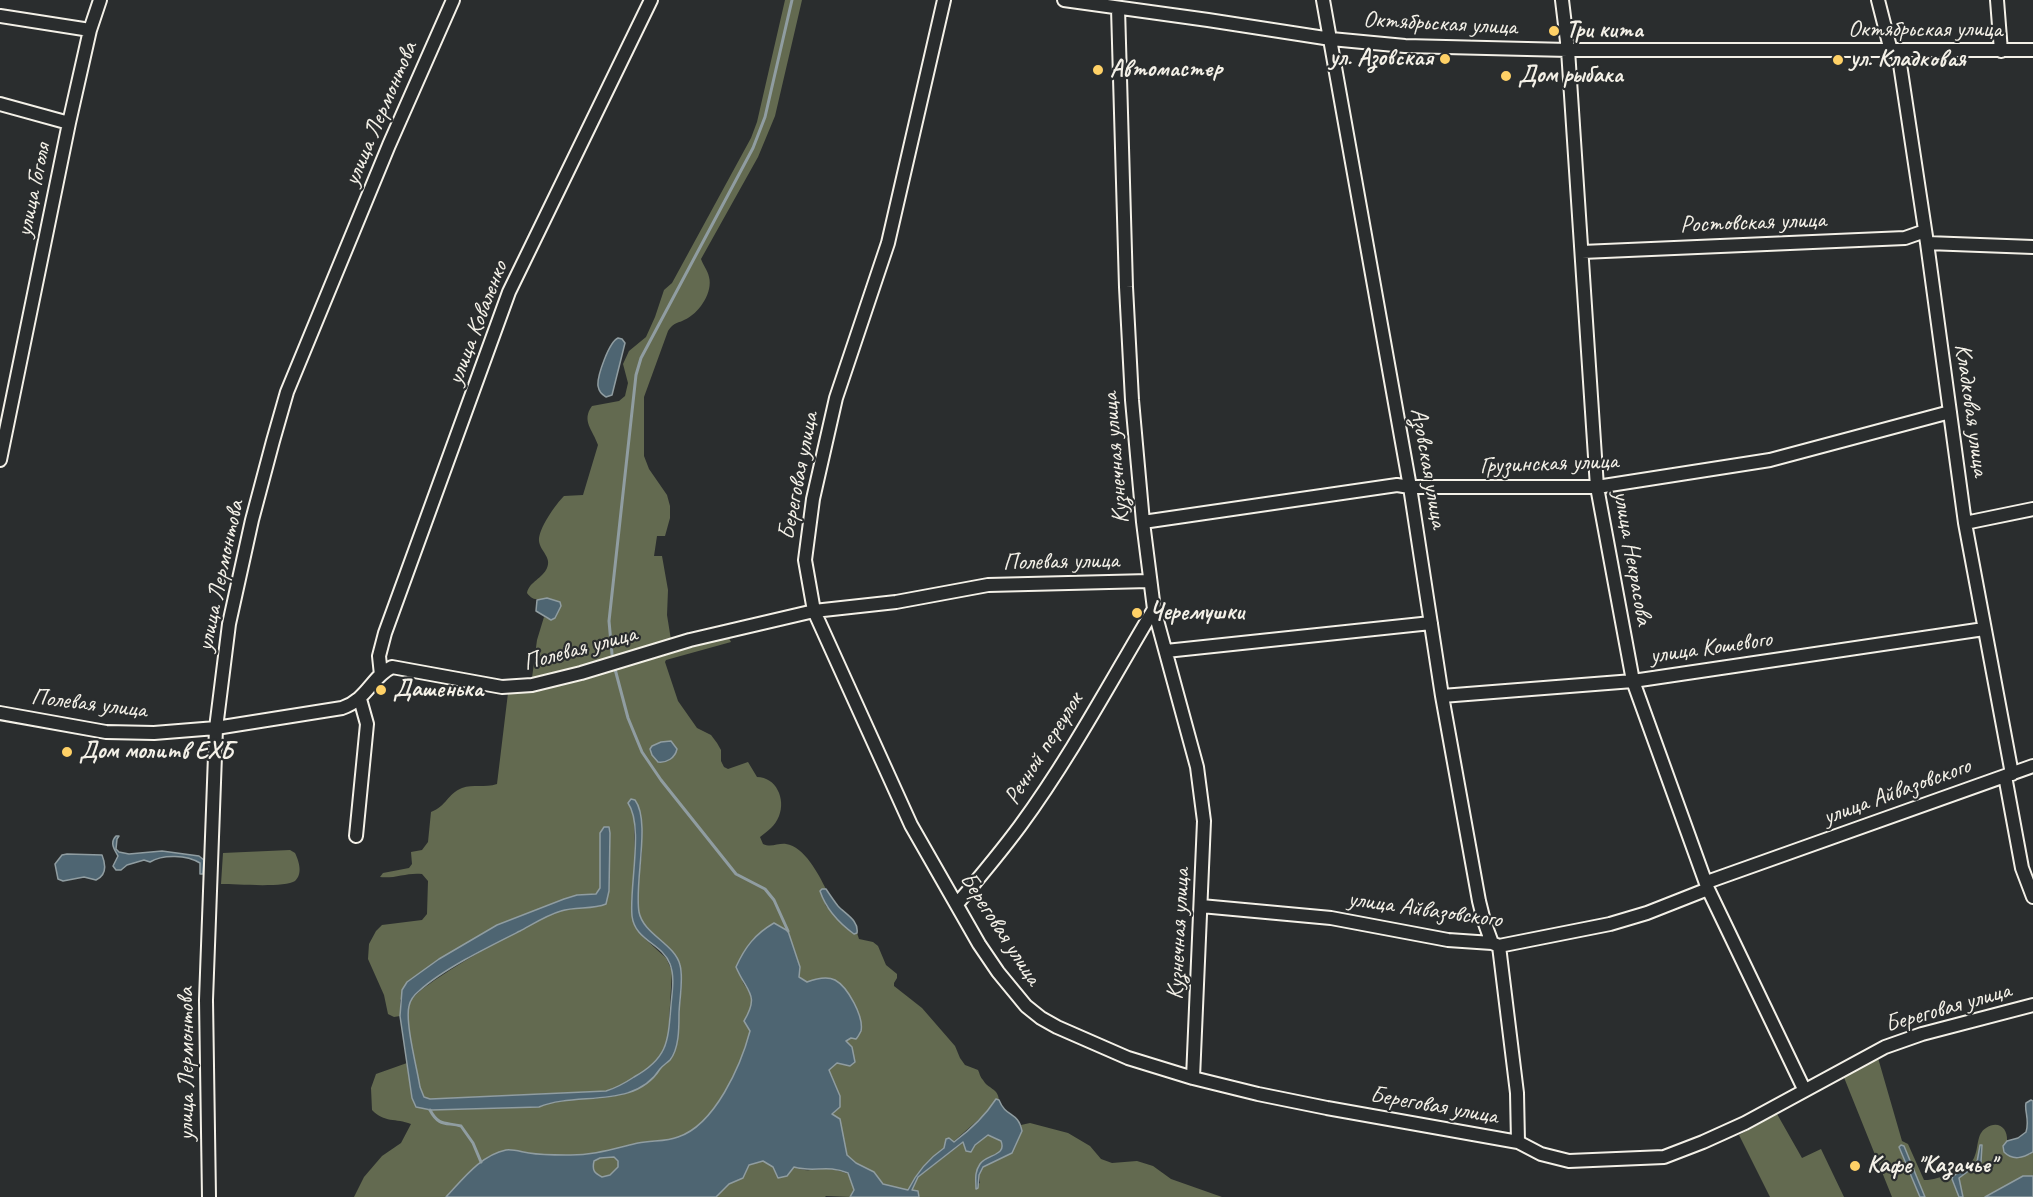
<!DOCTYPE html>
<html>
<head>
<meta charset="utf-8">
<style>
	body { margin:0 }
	canvas { display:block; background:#2a2d2e }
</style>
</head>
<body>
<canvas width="2033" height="1197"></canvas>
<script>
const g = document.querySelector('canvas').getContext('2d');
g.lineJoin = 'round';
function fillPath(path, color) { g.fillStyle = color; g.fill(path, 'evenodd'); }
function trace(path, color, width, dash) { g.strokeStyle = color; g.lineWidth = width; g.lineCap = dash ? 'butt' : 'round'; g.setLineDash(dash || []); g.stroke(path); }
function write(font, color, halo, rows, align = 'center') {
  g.font = font + ' Caveat,sans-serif'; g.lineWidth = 4.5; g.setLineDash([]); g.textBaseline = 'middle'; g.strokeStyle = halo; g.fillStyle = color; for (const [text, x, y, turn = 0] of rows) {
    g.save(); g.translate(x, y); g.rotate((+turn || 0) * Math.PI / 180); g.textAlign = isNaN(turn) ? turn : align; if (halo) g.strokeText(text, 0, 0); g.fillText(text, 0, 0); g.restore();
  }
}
const green = new Path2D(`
	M785 0H802L775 116 758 157 701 259C703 265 708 271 709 277 713 292 700 311 688 318 678 324 675 321 668 331L644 397V456L649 469 667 495 670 506V518L665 536H657L654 556H662L668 590 667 615 671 640 582 667 532 678 537 640 544 617 551 620 547 598C538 600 533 601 527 593 529 582 543 578 547 568 552 557 540 551 539 541 538 529 556 504 564 496L583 495 598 445C593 430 581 421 592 406L619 401 625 396 628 383 623 364 629 351 646 337 655 317 664 290 672 283 751 138 757 122Z
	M729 638 731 642 666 660 665 662 678 701 697 728 711 735 717 743 721 750V761L724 767 728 769 748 762 757 777C776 777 786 799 779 816 775 826 768 831 760 837L763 844C771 848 778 843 786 844 804 846 819 875 826 889H822L820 891 826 906 854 934 857 933 859 939 873 942 878 946 886 965 897 974V978L894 983V986L922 1008 955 1046 960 1058 965 1065 978 1070C980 1074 980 1077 983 1080 988 1089 998 1088 999 1100L996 1099 987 1112 953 1142 946 1139 944 1148C928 1160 917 1172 908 1190L883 1184 874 1172 856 1163 847 1155 840 1119 832 1114 840 1096 829 1070 837 1063 850 1066 846 1041 851 1038 819 978 807 982 799 977 800 966 788 931 774 923C750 937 739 951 742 980 743 984 747 988 749 992 756 1002 749 1012 744 1021L750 1031C741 1065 715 1125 679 1137 666 1142 651 1140 638 1143 613 1149 591 1156 566 1155 554 1155 541 1155 529 1153 522 1152 513 1149 506 1150 481 1155 463 1179 446 1197H354L364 1177 382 1156 401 1143 411 1124C396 1118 384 1123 372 1110L371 1088 376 1074 407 1063 412 1098 416 1107 430 1110 539 1107C577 1091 634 1110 660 1069 663 1065 668 1063 670 1060 676 1052 679 1025 679 1015 680 1002 684 976 680 965 672 946 645 932 640 916 631 891 646 859 641 834 640 825 635 816 632 808L634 816 635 860 631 908 643 937 666 958 672 971 668 1039 662 1052 652 1067 620 1086 606 1091 430 1099 424 1097 420 1087C417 1068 403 1018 410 1002 419 983 539 917 563 910 574 907 587 907 599 907L609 891V827L600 833V888L596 894 577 895 564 899 497 925 471 941 400 1000V1016L394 1017 388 1014 384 995 368 959 369 944 376 931 382 925 422 920 427 914 428 881 422 874C408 872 394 879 380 877L383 873 409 868 412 864 411 852 422 850 428 842 431 812C447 806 447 794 462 788 473 784 485 788 497 784L508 693C546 692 584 677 621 666 656 655 692 646 729 638Z
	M290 850 295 853C299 861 303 874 295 881 285 888 235 884 221 884L223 853Z
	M1878 1058 1902 1141 1908 1144 1924 1180C1935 1181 1969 1169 1974 1158 1979 1148 1976 1134 1986 1128 1998 1120 2008 1128 2007 1141L2005 1143 2029 1155 2033 1152V1176H2023L1985 1197H1963L1959 1178 1980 1164 1982 1145 1977 1162 1953 1176 1952 1180 1959 1197H1925L1904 1146 1899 1148 1920 1197H1892L1843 1075Z
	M1777 1114 1802 1158 1821 1149 1844 1197H1770L1739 1135Z
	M1030 1123 1068 1133 1090 1146 1101 1159 1112 1163 1137 1161 1153 1166 1171 1179 1222 1197H919L918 1191 911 1190 918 1177 964 1142V1146L973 1149 975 1145 988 1135 1001 1141C1006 1153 996 1152 989 1158 983 1162 979 1173 975 1179L976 1185 980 1183 979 1175 983 1167 995 1160 1022 1131 1021 1125Z
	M614 1157 618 1161V1167L610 1175 602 1177C594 1173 592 1170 594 1161L600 1158Z
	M763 1161C774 1167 783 1166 796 1168 800 1169 805 1171 810 1170 826 1169 832 1167 848 1174L854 1190 850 1197 826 1196 825 1197H716L729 1184 743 1178 749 1165Z`);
const water = new Path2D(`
	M618 338 622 339 625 343 612 395 606 397C602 394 599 392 598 386 597 376 609 342 618 338Z
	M547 598 560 602 561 606 555 618 551 620 536 611 537 600Z
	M671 741 677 749C675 758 667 763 658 762L652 755 650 749 652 746 661 742Z
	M631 799 635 800C651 821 634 883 639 912 643 934 675 944 680 965 684 980 679 1000 679 1015 679 1028 679 1049 670 1060 667 1063 663 1065 660 1069 634 1110 577 1091 539 1107L431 1110 416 1107 412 1098 400 1016 402 990 407 982 439 959 497 925 564 899 577 895 596 894 600 888V833L604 827H609L610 833 609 891 606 904C592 910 576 906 561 911 547 915 533 924 520 931 490 946 443 969 419 991 414 995 410 1001 409 1006 405 1023 417 1068 420 1087L424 1097 430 1099 606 1091C616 1088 625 1083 634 1077 668 1058 668 1042 671 1005 672 992 675 977 670 964 662 943 635 941 632 916 629 887 644 826 628 803Z
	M116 836H119L117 839 116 849 119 852 129 854 162 851 199 856 204 860 203 874H200V863C187 855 163 854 150 862L144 860 127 865 121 870H116L113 866 118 856C115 850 109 843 116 836Z
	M67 854 102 855C106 865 107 875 96 880L84 877 63 881 58 879 55 864 62 855Z
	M822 889H826C830 895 834 901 838 906 845 914 859 920 857 933L854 934C839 923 826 909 820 891Z
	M774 923 788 931 800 967 799 977 807 982C815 979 827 976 835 980 848 987 864 1017 861 1031 860 1033 857 1038 856 1039L851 1038 846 1041 852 1047 855 1062 850 1066 837 1063 829 1070 840 1096V1107L832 1114 840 1119 847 1155 856 1163 874 1172 883 1184 908 1190C917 1172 928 1159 944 1148L946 1139 949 1138 954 1142C970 1130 985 1116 996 1099L999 1100C1006 1118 1018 1111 1022 1131L1012 1153 983 1167 979 1175 978 1188 976 1189C976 1180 974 1173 980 1164 987 1154 1007 1156 1001 1141L988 1135 975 1145 971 1152 966 1151 963 1142 918 1177 912 1190 918 1191 919 1197H850L854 1190 848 1173C826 1164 815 1173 794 1167L787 1176 778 1178 773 1167 763 1161 749 1165 743 1178 729 1184 716 1197H446C463 1179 481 1155 506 1150 513 1149 522 1152 529 1153 541 1155 554 1155 566 1155 591 1156 613 1149 638 1143 651 1140 666 1142 678 1137 715 1125 741 1065 750 1031L744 1021C760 994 747 993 736 967 745 947 755 934 774 923ZM614 1157 618 1161V1167L610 1175 602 1177C594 1173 592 1170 594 1161L600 1158Z
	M2031 1100 2033 1101V1152C2023 1158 2013 1161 2004 1152L2003 1146 2007 1141 2018 1138 2026 1132C2030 1120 2024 1110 2026 1103Z
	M1901 1145 1904 1146 1925 1197H1920L1899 1147Z
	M1980 1145H1982L1981 1162 1959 1178 1963 1197H1959L1952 1179 1953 1176 1977 1162Z
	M2023 1176H2033V1197H1985Z`);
const stream = new Path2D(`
	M612 654 609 621 636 375 641 358 753 148 765 117 792 0
	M615 669 628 718 642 752 661 780 736 874 765 889 774 900 788 931
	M430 1110C439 1127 446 1122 461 1126L473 1143 481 1162`);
const minor = new Path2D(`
	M944 0 888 243 836 398 813 499 805 560 814 611 911 825 979 944 998 972 1026 1006 1041 1018 1057 1027 1128 1058 1193 1078 1258 1094 1327 1108 1518 1142 1541 1154 1569 1161 1664 1157 1703 1142 1745 1123 1885 1047 1922 1034 2033 1005
	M1064 0 1208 20 1331 39 1405 46 1568 50H2033
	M1323 0 1410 487 1442 696 1479 901 1484 921 1492 943
	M1562 0 1568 50 1597 487 1633 681 1708 889 1804 1089
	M1878 0 1891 51
	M1997 0 2001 51
	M1118 8 1126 287 1132 400 1143 522 1154 609 1197 767 1204 821 1193 1078
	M0 16 90 30
	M1898 51 1927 243 1965 523 2012 774
	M0 104 69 123
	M1927 243 2033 247
	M1582 252 1905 238 1925 231
	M0 460 69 123 90 30 100 0
	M1143 522 1397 485 1410 487H1597L1770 460 1950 412
	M1965 523 2033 509
	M1166 651 1431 623
	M381 675 379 656 385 633 509 292 651 0
	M1442 696 1633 681 1984 629
	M0 713 106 732 154 733 216 728 342 708C368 699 371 677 392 667L502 687 532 685 581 673 690 640 814 611 896 602 988 585 1149 581
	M2005 776 2022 868 2033 897
	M356 836 367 724 360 699
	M1707 882 2033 766
	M957 904C979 878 1000 853 1020 826 1070 758 1111 681 1154 609
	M1201 906 1331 918 1448 940 1492 943 1499 946 1610 924 1647 913 1708 889
	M1499 946 1517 1093 1518 1142
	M209 1197 206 1000 216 728 229 624 252 520 273 441 287 392 389 145 453 0`);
const markers = [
	[1554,31,6,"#ffd166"],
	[1445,59,6,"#ffd166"],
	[1838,60,6,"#ffd166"],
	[1098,70,6,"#ffd166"],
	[1506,76,6,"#ffd166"],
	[1137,613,6,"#ffd166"],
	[381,690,6,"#ffd166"],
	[67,752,6,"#ffd166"],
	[1855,1166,6,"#ffd166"]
];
const streetNames = [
	["Октябрьская улица",1440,24,3],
	["Октябрьская улица",1925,30],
	["улица Лермонтова",381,114,-67],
	["улица Гоголя",34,190,-78],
	["Ростовская улица",1753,223,-2],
	["улица Коваленко",478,323,-69],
	["Кладковая улица",1971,410,82],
	["Кузнечная улица",1116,458,-95],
	["Грузинская улица",1549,464,-2],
	["Азовская улица",1428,468,80],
	["Береговая улица",799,476,-79],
	["улица Некрасова",1632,558,80],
	["Полевая улица",1061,562,-1],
	["улица Лермонтова",221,576,-78],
	["улица Кошевого",1711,648,-8],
	["Полевая улица",580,649,-15],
	["Полевая улица",89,704,7],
	["Речной переулок",1044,749,-58],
	["улица Айвазовского",1897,792,-20],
	["улица Айвазовского",1425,910,8],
	["Береговая улица",1000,929,57],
	["Кузнечная улица",1179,934,-87],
	["Береговая улица",1948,1008,-16],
	["улица Лермонтова",187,1064,-90],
	["Береговая улица",1434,1106,10]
];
const poiNames = [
	["Три кита",1566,31],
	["ул. Азовская",1433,59,"right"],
	["ул. Кладковая",1850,60],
	["Автомастер",1110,70],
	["Дом рыбака",1518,76],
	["Черемушки",1149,613],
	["Дашенька",393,690],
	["Дом молитв ЕХБ",79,752],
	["Кафе \"Казачье\"",1867,1166]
];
fillPath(green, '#636a50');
fillPath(water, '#4e6572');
trace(water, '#909da1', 1.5);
trace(stream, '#909da1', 3);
trace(minor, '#f4f1e8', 16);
trace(minor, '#2a2d2e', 12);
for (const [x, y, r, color] of markers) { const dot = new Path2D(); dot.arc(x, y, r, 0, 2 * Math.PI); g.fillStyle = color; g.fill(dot); trace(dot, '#2a2d2e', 2); }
write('24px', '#f4f1e8', '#2a2d2e', streetNames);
write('bold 24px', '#f4f1e8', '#2a2d2e', poiNames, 'left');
</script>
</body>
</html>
